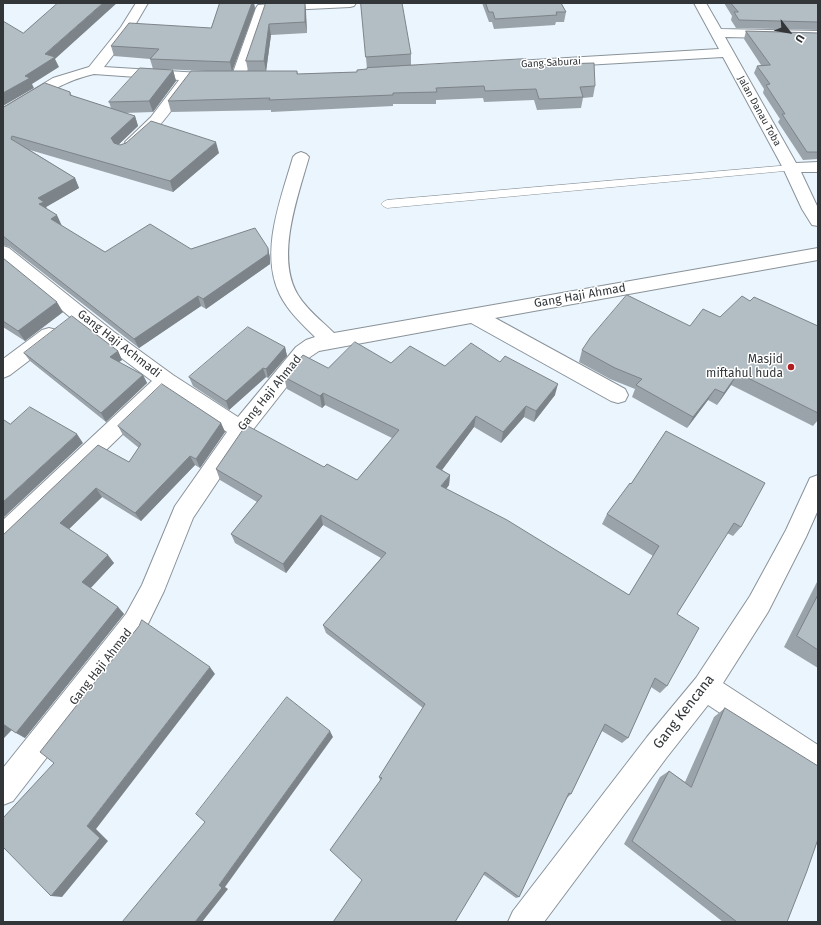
<!DOCTYPE html>
<html>
<head>
<meta charset="utf-8">
<style>
	body { margin:0 }
	#map { position:relative; width:821px; height:925px; overflow:hidden; background:#ebf5fd; font-family:"Fira Sans",sans-serif }
	canvas { display:block }
	.frame { position:absolute; inset:0; border:4px solid #323639; pointer-events:none }
	.north { position:absolute; left:769px; top:12px; width:40px; height:40px; -webkit-text-stroke:3px #fff; paint-order:stroke; rotate:121deg; font-size:11px; font-weight:700; line-height:16px; text-align:center; color:#323639 }
	.north::after { content:''; display:block; margin:auto; width:14px; height:18px; background:#323639; clip-path:polygon(50% 0,100% 100%,50% 72%,0 100%) }
</style>
</head>
<body>
<div id="map">
<canvas width="821" height="925"></canvas>
<div class="frame"></div>
<div class="north">U</div>
</div>
<script>
const g = document.querySelector('canvas').getContext('2d');
g.lineJoin = 'round';
function trace(path, color, width, dash) { g.strokeStyle = color; g.lineWidth = width; g.lineCap = dash ? 'butt' : 'round'; g.setLineDash(dash || []); g.stroke(path); }
function fillPath(path, color) { g.fillStyle = color; g.fill(path, 'evenodd'); }
function write(font, color, halo, rows, align = 'center') {
  g.font = font + ' "Fira Sans",sans-serif'; g.lineWidth = 3; g.setLineDash([]); g.textBaseline = 'middle'; g.strokeStyle = halo; g.fillStyle = color; for (const [text, x, y, turn = 0] of rows) {
    g.save(); g.translate(x, y); g.rotate((+turn || 0) * Math.PI / 180); g.textAlign = isNaN(turn) ? turn : align; if (halo) g.strokeText(text, 0, 0); g.fillText(text, 0, 0); g.restore();
  }
}
const lane = new Path2D(`
	M791 165 795 166 796 168 795 170 387 208 383 206 381 204 383 202 387 200Z`);
const street = new Path2D(`
	M136 3H148L131 32 104 67 216 74 221 75 223 78 221 81 216 82 193 81C183 95 152 140 137 146 134 147 131 146 128 145L125 142 151 117 179 80 94 74C62 81 35 100 8 117L3 118V108L53 78 89 67 121 27Z
	M285 3H356L354 6 350 7 267 11 245 78 243 81 238 82 233 81 231 78 256 8 258 5Z
	M694 3H706L721 29 818 31V39L725 37 796 163 818 162V172H801L818 208V226L812 225 802 209 783 168 723 57 499 70 494 69 492 66 494 63 499 62 719 49Z
	M301 152 306 154 309 157C298 196 275 257 298 295 307 310 322 321 334 333L818 248V260L495 318 625 389 628 395 625 401 618 403 611 401 471 323 319 351 310 357 248 436 193 518 164 591 144 632 13 801 3 805V768L126 614 142 585 175 506 227 432 167 391 11 542 3 545V520L152 381 100 342 3 261V246L9 248 114 332 173 375 238 417 296 347 306 340 315 337C302 324 288 311 280 295 259 252 281 199 293 157L296 154Z
	M49 328 56 330 59 335 56 340 10 375 3 378V359L42 330Z
	M818 475V510L806 537 768 612 723 683 818 745V775L808 771 708 705 667 757 544 922H508L513 911 647 737 696 678 750 596 786 530 810 478Z`);
const wall = new Path2D(`
	M220 3H254L255 9 232 71H248L246 61 266 3H305L307 33 271 35 266 71H297L298 74 357 72 367 69 361 3 411 54V65H527L595 86 593 97 583 98 581 108 537 110 534 100 484 102 483 98 436 100V104H393V106L271 112V110L171 112 168 101 206 71 162 69 173 70 176 81 153 112 125 113 135 116 138 126 118 145 219 153 173 192 30 150 75 178 79 188 46 207 48 210 62 226 105 252 191 249 268 248 270 258V264L206 309 201 306 139 348 10 247 3 245V108L70 92 72 96 111 108 109 102 153 69 150 59 114 56 111 46 211 28Z
	M482 3H561L566 12 564 22H556L555 25 494 29 492 22H489Z
	M724 3H818V30L736 28 731 20 732 16Z
	M746 31 818 33V159L803 160 778 122 780 119 763 93 764 89 754 73 757 66 761 65 744 39Z
	M3 258 63 312 25 341 3 327Z
	M750 301 818 326V420L813 426 731 385 717 405 708 400 687 428 632 397 635 389 610 379 579 362 582 350 690 326 720 317Z
	M285 347 287 356 268 378 266 377 229 410 193 386 189 377Z
	M118 351 122 360 119 362 143 375 147 383 106 422 30 361 24 353Z
	M500 362 555 395 534 422 524 417 501 443 474 427 442 470 450 475 449 485 446 489 629 595 653 556 602 524 607 514 631 484 666 431 741 527 733 536 727 533 677 614 667 686 660 693 651 687 628 738 622 743 602 731 571 794 567 798 519 897 516 898 484 875 362 880 380 780 379 777 423 708 326 633 323 625 381 558 323 525 286 573 235 543 231 534 257 502 220 480 216 469 324 467 357 480 392 438 325 405 322 408 287 389 284 377 328 368 391 363 445 366Z
	M221 423 225 432 200 468 195 465 141 521 102 497 69 529 114 563 90 588 118 607 124 614 25 738 12 730 3 739V535L129 462 139 448 123 435 118 426Z
	M818 580V668L784 647Z
	M725 708 787 922H723L624 844 660 777 669 771 685 782 714 717Z`);
const shadedWall = new Path2D(`
	M103 3H117L55 59 59 67 32 84 34 88 3 106V93L25 76 45 54Z
	M252 3H254L255 9 232 72 230 62Z
	M305 3 306 11 307 33 305 22Z
	M269 24 271 35 266 72 264 61Z
	M173 70 176 81 153 112 149 101Z
	M135 116 138 126 115 148 111 138Z
	M216 142 219 153 173 192 170 181Z
	M75 178 79 188 46 207 49 212 39 204 38 198Z
	M57 215 62 226 56 229 51 219Z
	M268 248 270 258V264L206 309 203 299Z
	M198 296 201 306 139 348 134 339Z
	M57 302 63 312 25 341 18 331Z
	M285 347 287 356 268 378 266 369Z
	M118 351 122 360 114 365 110 357Z
	M263 368 266 377 229 410 226 401Z
	M738 373 731 385 717 405 724 393Z
	M143 375 147 383 106 422 101 413Z
	M558 384 555 395 534 422 536 411Z
	M715 389 708 400 687 428 693 417Z
	M323 393 325 405 322 408 320 396Z
	M526 406 524 417 501 443 503 432Z
	M476 416 474 427 436 478V467Z
	M221 423 225 432 200 468 196 459Z
	M77 434 83 443 3 518V502Z
	M190 456 195 465 141 521 135 513Z
	M450 475 449 485 440 497 441 486Z
	M96 488 102 497 67 531 60 523Z
	M321 515 323 525 286 573 283 564Z
	M108 555 114 563 89 590 82 582Z
	M118 607 124 614 25 738 16 733Z
	M210 667 215 674 96 829 108 841 62 897 51 896 87 826Z
	M3 723 13 728 3 739Z
	M330 731 333 737 225 887 228 889 202 922H195L219 885Z`);
const building = new Path2D(`
	M58 3H103L45 54 55 57 25 76 30 78 3 93V21L23 33Z
	M220 3H252L230 62 150 59 159 49 111 46 129 23 211 28Z
	M266 3H305V22L269 24 264 61H246Z
	M361 3H402L411 54 366 57Z
	M486 3H561L566 12H556L557 15 495 19 493 12H489Z
	M731 3H818V22L739 20 734 12H738Z
	M746 31 818 33V152H807L782 114H785L766 85 770 84 757 66 770 65Z
	M526 59 527 65 594 63 595 86 580 87 583 97 539 99 536 89 485 91 484 86 436 88 437 92 393 93V95L269 100 270 98 168 101 191 71H297V74L357 72V70L367 69V68Z
	M140 68 173 70 149 101 109 102Z
	M45 83 70 92V95L135 116 111 138 114 143 120 145 126 143 151 121 216 142 170 181 12 136 11 139 75 178 38 198 44 202 39 204 57 215 51 219 105 252 150 224 191 249 255 228 268 248V254L203 299 198 296 134 339 3 236V108Z
	M3 258 57 302 18 331 3 321Z
	M627 295 690 326 703 309 720 317 742 296 750 301 754 297 818 326V413L738 373 724 393 715 389 693 417 636 385 642 379 615 368 582 350 590 338Z
	M72 316 118 351 110 357 143 375 101 413 24 353Z
	M248 327 285 347 266 369 263 368 226 401 189 377Z
	M355 342 391 363 410 346 445 366 471 343 500 362 505 356 558 384 536 411 526 406 503 432 476 416 436 467 450 475 441 486 507 520 629 595 659 546 607 514 630 483 631 484 666 431 765 483 741 527 734 523 677 614 699 628 667 686 655 678 628 738 605 724 571 794 569 793 519 897 485 872 455 922H333L362 880 330 850 382 778 379 777 425 704 323 625 386 553 321 515 283 564 231 534 262 496 216 469 246 425 324 467 327 464 357 480 399 430 323 393 320 396 284 377 303 355 328 368Z
	M162 384 221 423 196 459 190 456 135 513 96 488 60 523 108 555 82 582 118 607 16 733 3 724V535L98 445 129 462 141 444 118 426Z
	M30 407 77 434 3 502V421L4 420 10 424Z
	M818 595V650L797 636Z
	M142 620 210 667 87 826 100 838 51 896 3 847V818L54 763 40 752 139 626Z
	M287 697 330 731 219 885 222 888 195 922H122L205 822 196 814Z
	M725 708 818 766V839L807 871 787 922H737L632 841 669 771 691 787Z`);
const markers = [
	[791,367,4,"#af1d1f"]
];
const farStreetnames = [
	["Gang Saburai",551,63,-3],
	["Jalan Danau Toba",759,111,61]
];
const streetNames = [
	["Gang Haji Ahmad",580,296,-10],
	["Gang Haji Achmadi",119,344,38],
	["Gang Haji Ahmad",270,393,-51],
	["Gang Haji Ahmad",101,667,-52]
];
const poiNames = [
	["Masjid",783,360],
	["miftahul huda",783,374]
];
const nearStreetnames = [
	["Gang Kencana",684,712,-52]
];
trace(lane, '#8a939a', 1);
trace(street, '#8a939a', 2);
fillPath(lane, '#fff');
fillPath(street, '#fff');
fillPath(wall, '#9aa3a9');
fillPath(shadedWall, '#7d8489');
fillPath(building, '#b3bdc4');
trace(building, '#7d8489', 1);
for (const [x, y, r, color] of markers) { const dot = new Path2D(); dot.arc(x, y, r, 0, 2 * Math.PI); g.fillStyle = color; g.fill(dot); trace(dot, '#fff', 1.5); }
write('10px', '#323639', '#fff', farStreetnames);
write('12px', '#323639', '#fff', streetNames);
write('12px', '#323639', '#fff', poiNames, 'right');
write('14px', '#323639', '#fff', nearStreetnames);
</script>
</body>
</html>
